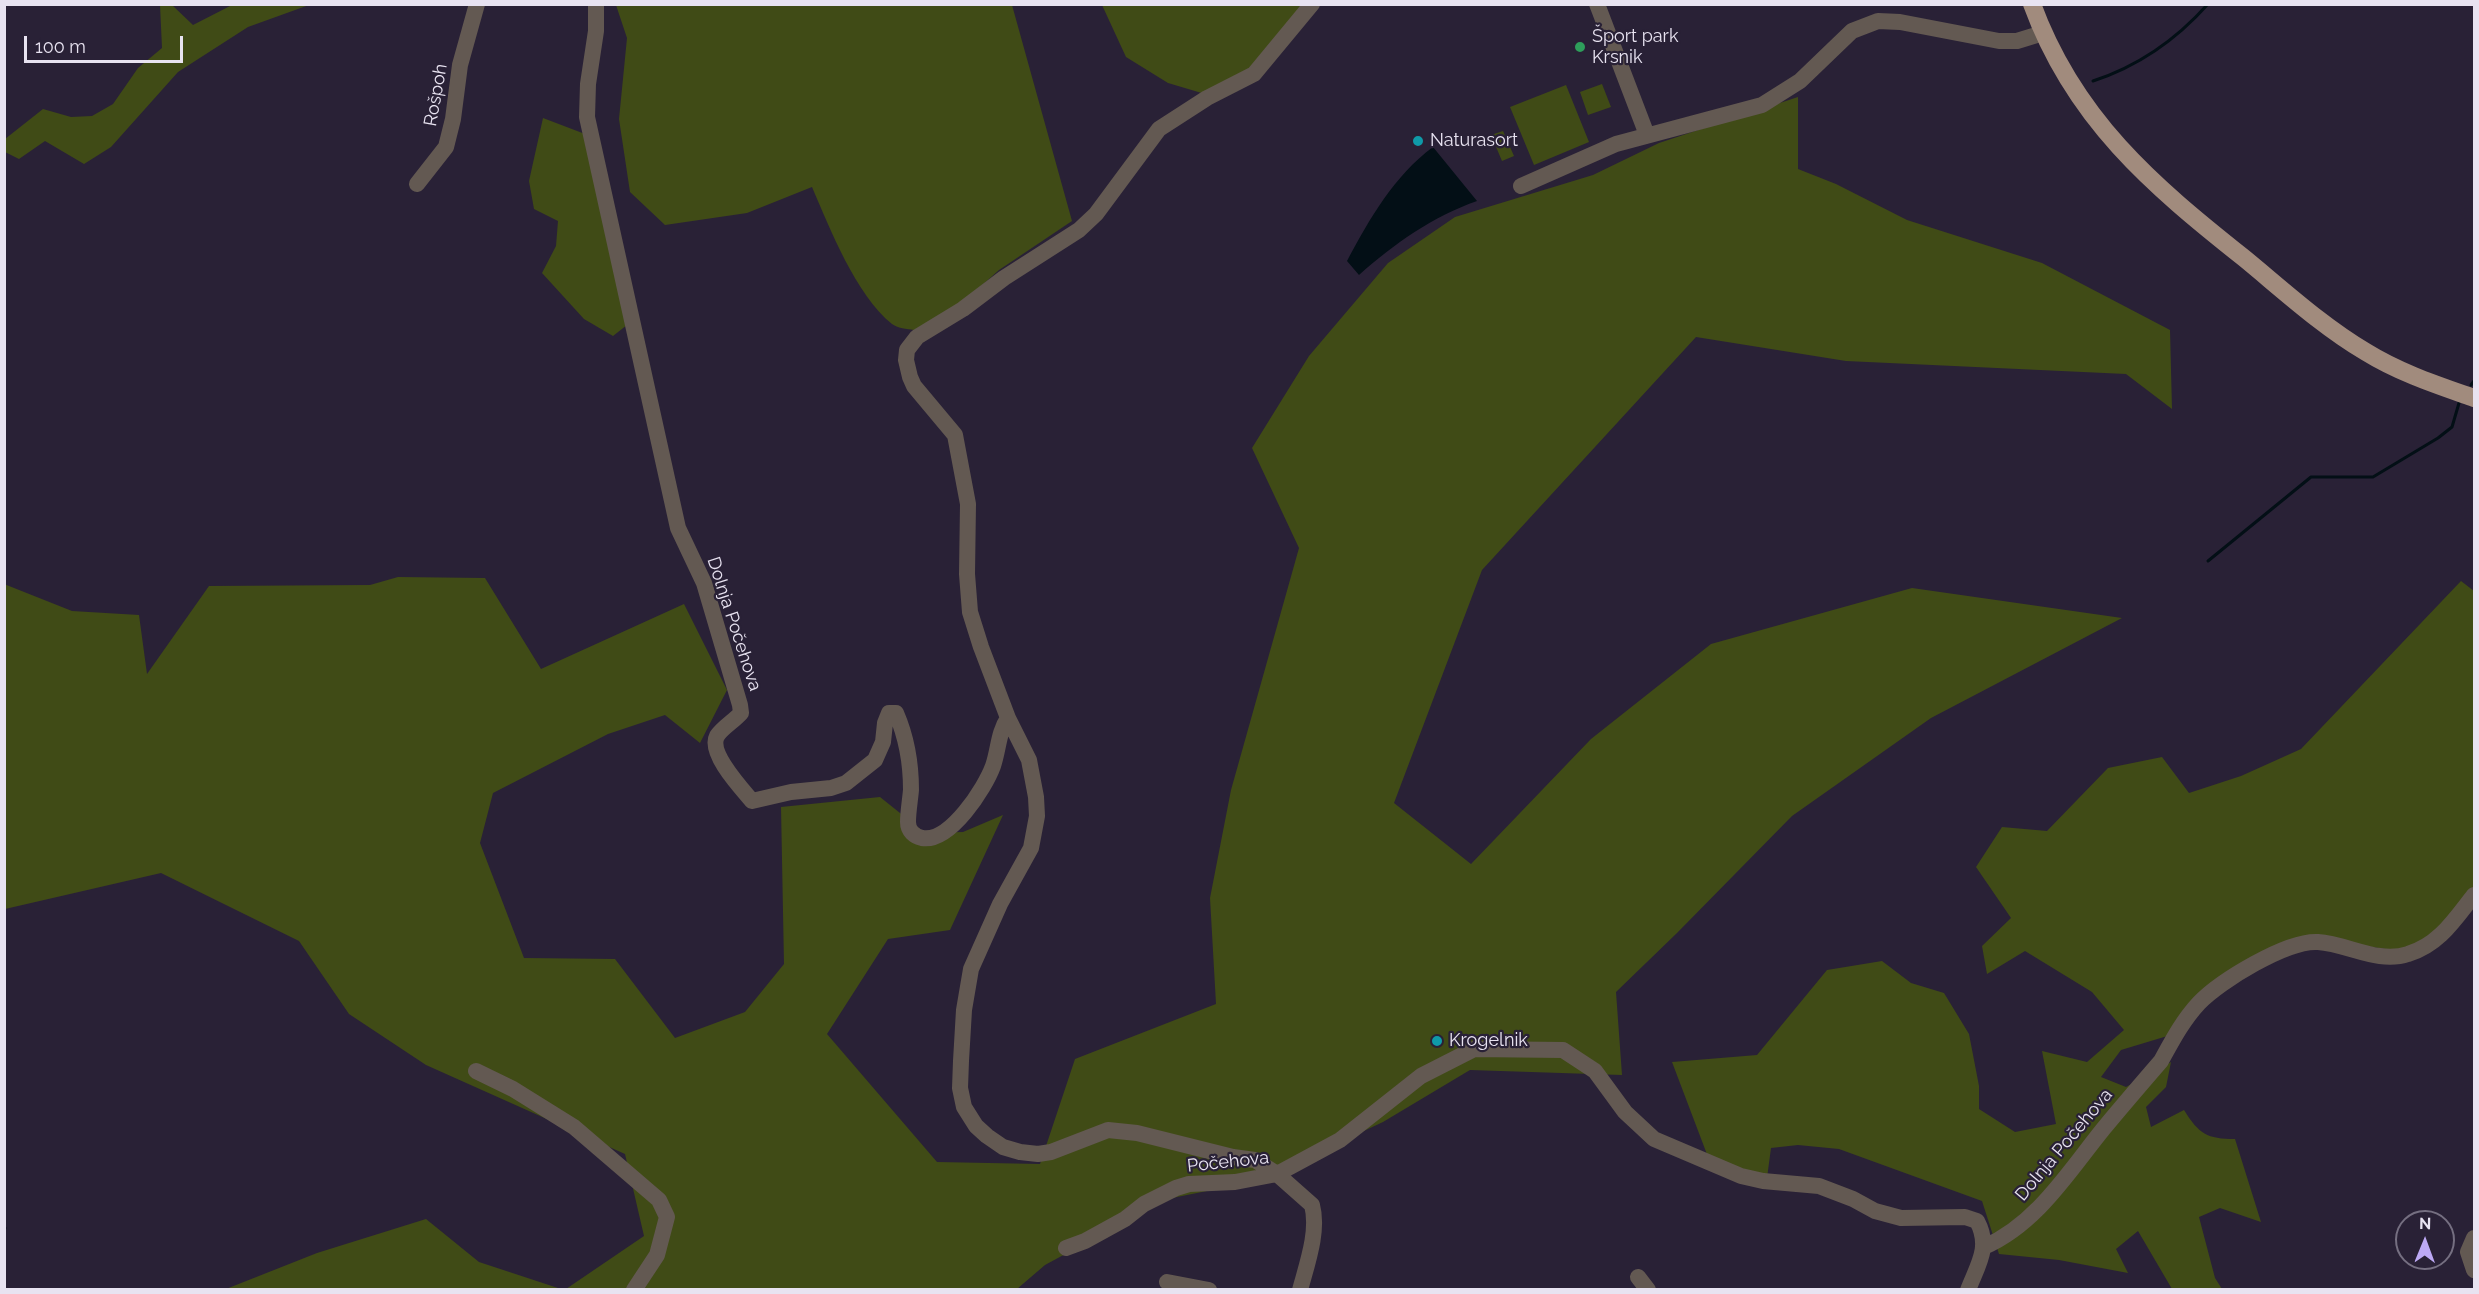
<!DOCTYPE html>
<html>
<head>
<meta charset="utf-8">
<style>
	body { margin:0 }
	#map { position:relative; width:2479px; height:1294px; overflow:hidden; background:#292136; font-family:Raleway,sans-serif }
	canvas { display:block }
	.frame { position:absolute; inset:0; border:6px solid #e8e3f1; pointer-events:none }
	.north { position:absolute; left:2395px; top:1210px; width:60px; height:60px; box-sizing:border-box; background:#292136; border:2px solid #756f81; border-radius:50%; rotate:1deg; font-size:16px; font-weight:700; line-height:24px; text-align:center; color:#e8e3f1 }
	.north::after { content:''; display:block; margin:auto; width:21px; height:27px; background:#bda9f5; clip-path:polygon(50% 0,100% 100%,50% 72%,0 100%) }
	.scale { position:absolute; left:24px; top:36px; width:159px; height:27px; box-sizing:border-box; border:3px solid #e8e3f1; border-top:0; padding-left:8px; font-size:18px; line-height:21px; white-space:nowrap; color:#e8e3f1; -webkit-text-stroke:4px #292136; paint-order:stroke }
</style>
</head>
<body>
<div id="map">
<canvas width="2479" height="1294"></canvas>
<div class="frame"></div>
<div class="north">N</div>
<div class="scale">100 m</div>
</div>
<script>
const g = document.querySelector('canvas').getContext('2d');
g.lineJoin = 'round';
function fillPath(path, color) { g.fillStyle = color; g.fill(path, 'evenodd'); }
function trace(path, color, width, dash) { g.strokeStyle = color; g.lineWidth = width; g.lineCap = dash ? 'butt' : 'round'; g.setLineDash(dash || []); g.stroke(path); }
function write(font, color, halo, rows, align = 'center') {
  g.font = font + ' Raleway,sans-serif'; g.lineWidth = 4.5; g.setLineDash([]); g.textBaseline = 'middle'; g.strokeStyle = halo; g.fillStyle = color; for (const [text, x, y, turn = 0] of rows) {
    g.save(); g.translate(x, y); g.rotate((+turn || 0) * Math.PI / 180); g.textAlign = isNaN(turn) ? turn : align; if (halo) g.strokeText(text, 0, 0); g.fillText(text, 0, 0); g.restore();
  }
}
const green = new Path2D(`
	M160 5H172L193 25 232 5H309L248 27 178 72 111 147 84 164 45 141 19 159 5 152V139L43 109 71 117 92 116 113 104 138 68 162 48Z
	M616 5H1012L1072 221 999 270 961 304 914 330C907 329 897 328 892 324 856 295 830 229 812 187L747 213 665 225 630 192 619 119 627 38Z
	M1102 5H1307L1252 70 1205 94 1168 83 1126 57Z
	M1602 84 1611 107 1588 115 1580 92Z
	M1566 85 1589 142 1534 165 1510 107Z
	M1798 97V169L1836 184 1907 220 2042 263 2170 330 2172 409 2126 374 1846 361 1696 337 1482 570 1394 803 1471 864 1591 739 1711 644 1912 588 2122 618 1931 718 1792 816 1677 933 1616 992 1622 1075 1470 1070 1383 1122 1257 1181 1167 1199 1045 1265 1017 1289H566L644 1236 625 1154 426 1065 349 1014 299 941 161 873 5 909 4 584 72 611 139 615 147 674 209 586 370 585 398 577 485 578 541 669 684 604 727 690 700 743 665 715 608 734 493 793 480 843 524 958 615 959 675 1038 745 1012 784 964 781 807 880 797 925 833 963 832 1003 815 950 930 888 939 827 1034 937 1162 1040 1164 1075 1059 1216 1004 1210 898 1231 790 1299 548 1252 448 1309 356 1388 263 1455 217 1593 175 1659 143Z
	M543 118 585 134 627 325 613 336 584 319 542 273 556 246 558 221 534 209 529 181Z
	M1503 131 1514 156 1502 161 1491 135Z
	M2461 581 2474 591V886L2437 937 2406 952 2317 939 2233 975 2174 1034 2121 1050 2101 1077 2126 1087 2171 1062 2166 1087 2146 1107 2151 1127 2184 1110C2199 1134 2207 1139 2235 1139L2261 1222 2220 1208 2199 1217 2215 1278 2222 1289H2172L2138 1231 2116 1249 2128 1273 2059 1260 1999 1254 1982 1201 1839 1149 1798 1145 1771 1148 1767 1178 1708 1157 1672 1062 1757 1055 1827 970 1882 961 1911 983 1944 993 1969 1034 1979 1086V1109L2015 1132 2056 1124 2042 1051 2087 1062 2124 1030 2092 992 2025 951 1987 974 1982 946 2011 918 1976 867 2002 827 2047 831 2108 768 2162 757 2189 793 2241 776 2301 749Z
	M426 1219 479 1262 561 1289H226L317 1253Z`);
const water = new Path2D(`
	M1433 147 1477 201C1432 217 1395 243 1359 275L1347 261C1370 218 1394 176 1433 147Z`);
const stream = new Path2D(`
	M2093 81C2139 66 2176 40 2208 4
	M2471 385 2474 381
	M2208 561 2311 477H2373L2438 438 2452 427 2459 403
	M4 1228H5`);
const minor = new Path2D(`
	M596 4V31L588 84 587 117 678 528 704 583 740 705 741 713C734 721 722 728 717 736 708 753 741 788 752 801L791 792 831 788 846 783 875 760 883 742 885 723 889 713H896C906 736 911 765 911 790 910 801 908 812 908 822 908 831 914 836 922 838 950 843 985 788 993 766 999 748 998 733 1008 718
	M1597 4 1647 135
	M417 184 446 147 453 119 460 65 477 4
	M1521 186 1616 144 1762 105 1800 81 1852 31 1878 21 1900 22 1999 41H2017L2043 33
	M476 1071 513 1089 574 1127 659 1200 667 1217 657 1255 634 1290
	M2474 1238 2468 1252 2474 1270
	M1984 1247C2037 1224 2069 1171 2104 1128 2123 1105 2142 1083 2161 1061 2172 1041 2183 1020 2199 1003 2220 981 2287 940 2318 942 2348 944 2378 964 2408 954 2439 945 2455 919 2474 895
	M1066 1248 1085 1241 1125 1219 1144 1204 1176 1188 1189 1184 1235 1182 1277 1174 1340 1140 1421 1076 1474 1049 1563 1050 1595 1071 1625 1112 1654 1139 1741 1176 1763 1181 1819 1186 1853 1199 1875 1211 1901 1218 1965 1217 1977 1221C1991 1247 1978 1264 1968 1290
	M1638 1277 1648 1290
	M1167 1282 1209 1290
	M1300 1290C1307 1264 1319 1231 1312 1205L1277 1174 1255 1160 1233 1157 1137 1133 1108 1130 1051 1152 1038 1154 1020 1152 1003 1147 987 1136 976 1126 964 1107 960 1088 961 1061 964 1010 971 969 1000 904 1031 848 1037 816 1036 797 1029 760 1008 718 981 647 970 612 967 574 968 504 955 435 914 386 910 377 906 360 907 350 917 337 963 309 1004 278 1079 230 1096 214 1159 129 1207 98 1254 74 1312 4`);
const major = new Path2D(`
	M2032 4C2074 119 2152 185 2244 258 2283 290 2322 326 2366 352 2400 373 2437 385 2474 398`);
const markers = [
	[1580,47,6,"#2e9e5b"],
	[1418,141,6,"#0f9aa8"],
	[1437,1041,6,"#0f9aa8"]
];
const poiNames = [
	["Šport park",1592,37],
	["Krsnik",1592,58],
	["Naturasort",1430,141],
	["Krogelnik",1449,1041]
];
const streetNames = [
	["Rošpoh",436,95,-80],
	["Dolnja Počehova",734,624,72],
	["Dolnja Počehova",2064,1145,-50],
	["Počehova",1228,1162,-6]
];
fillPath(green, '#404b16');
fillPath(water, '#030f16');
trace(stream, '#030f16', 3);
trace(minor, '#635952', 16);
trace(major, '#a18b7d', 18);
for (const [x, y, r, color] of markers) { const dot = new Path2D(); dot.arc(x, y, r, 0, 2 * Math.PI); g.fillStyle = color; g.fill(dot); trace(dot, '#292136', 2); }
write('18px', '#e8e3f1', '#292136', poiNames, 'left');
write('18px', '#e8e3f1', '#292136', streetNames);
</script>
</body>
</html>
